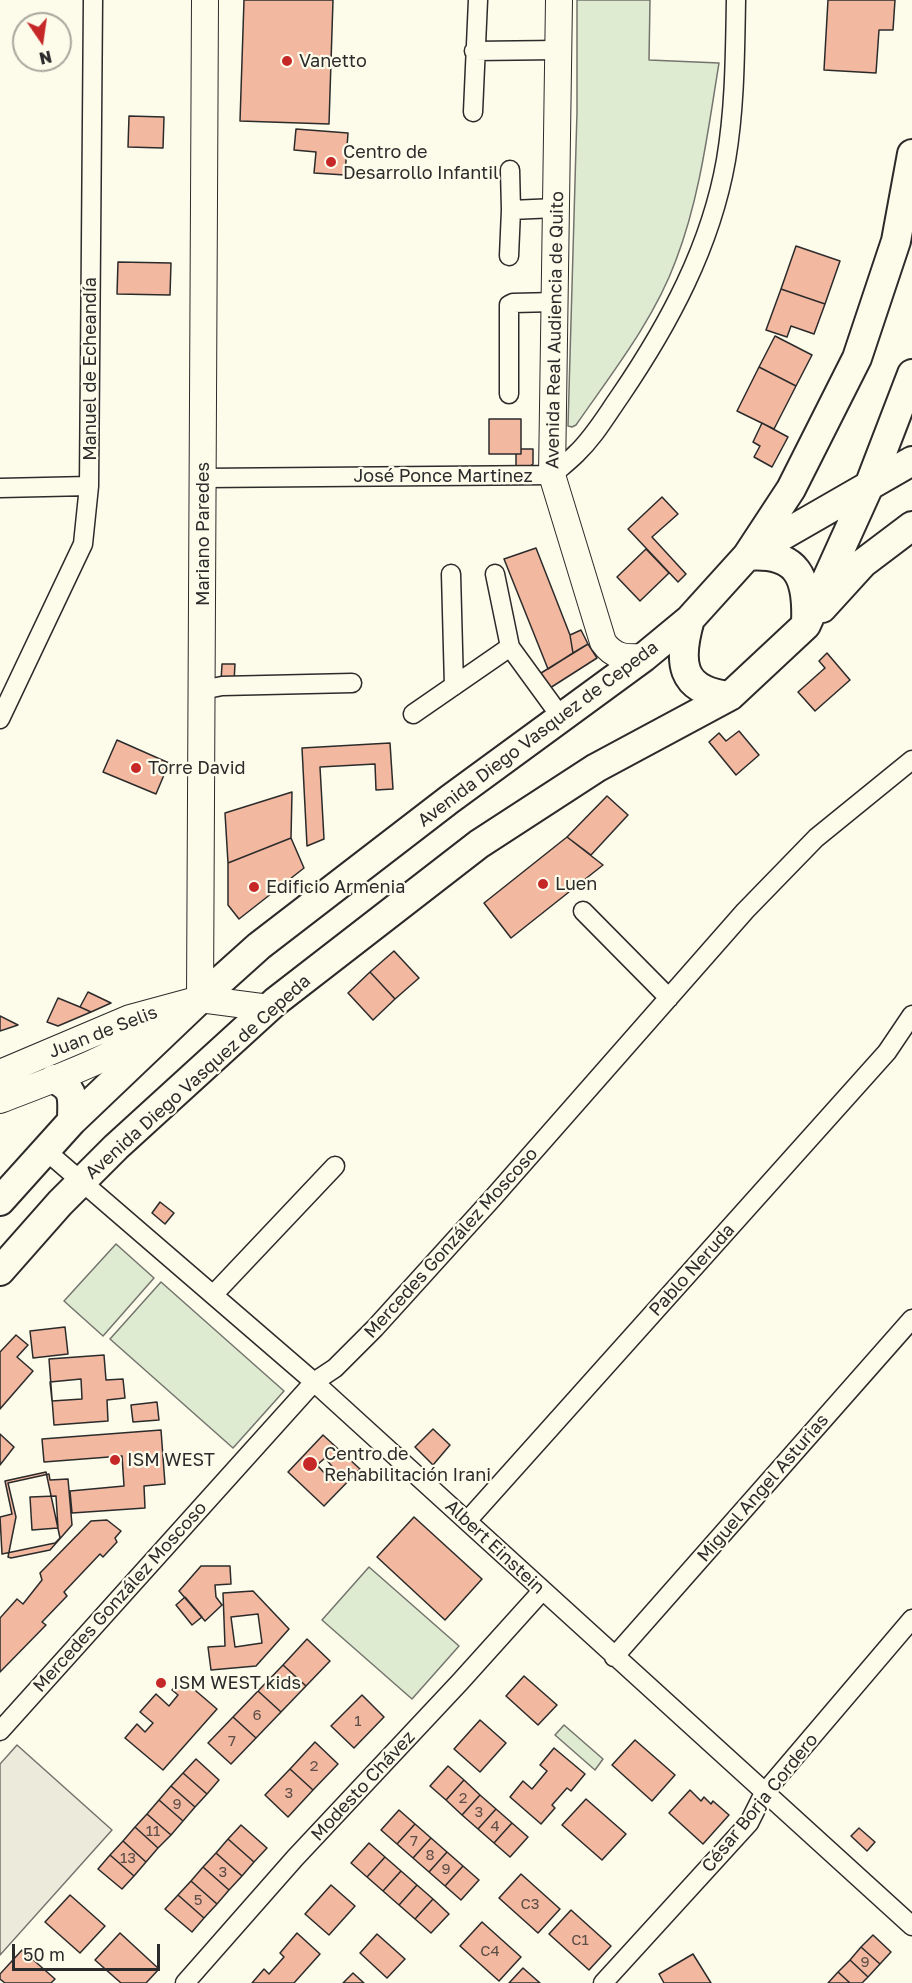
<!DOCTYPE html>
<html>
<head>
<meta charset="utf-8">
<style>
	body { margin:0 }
	#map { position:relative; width:912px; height:1983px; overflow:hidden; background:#fdfbea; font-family:"Golos Text",sans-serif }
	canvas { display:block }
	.north { position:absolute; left:12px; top:12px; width:60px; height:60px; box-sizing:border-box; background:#fdfbea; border:2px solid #a9a89e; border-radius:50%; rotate:167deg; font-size:16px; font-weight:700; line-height:24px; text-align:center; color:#2b2b2b }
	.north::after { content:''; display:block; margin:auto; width:21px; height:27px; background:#c62828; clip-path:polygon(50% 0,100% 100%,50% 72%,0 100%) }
	.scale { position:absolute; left:12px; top:1944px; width:148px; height:27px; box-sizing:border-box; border:3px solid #2b2b2b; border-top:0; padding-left:8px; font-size:18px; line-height:21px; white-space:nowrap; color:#2b2b2b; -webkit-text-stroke:4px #fdfbea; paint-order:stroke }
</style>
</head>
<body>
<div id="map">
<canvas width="912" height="1983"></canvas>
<div class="north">N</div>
<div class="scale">50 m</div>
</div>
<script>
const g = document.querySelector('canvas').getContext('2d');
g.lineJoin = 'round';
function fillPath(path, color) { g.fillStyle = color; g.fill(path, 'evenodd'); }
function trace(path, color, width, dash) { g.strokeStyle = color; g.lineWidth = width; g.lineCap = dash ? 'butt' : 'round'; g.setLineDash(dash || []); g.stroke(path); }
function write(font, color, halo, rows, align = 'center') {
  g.font = font + ' "Golos Text",sans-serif'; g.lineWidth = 4.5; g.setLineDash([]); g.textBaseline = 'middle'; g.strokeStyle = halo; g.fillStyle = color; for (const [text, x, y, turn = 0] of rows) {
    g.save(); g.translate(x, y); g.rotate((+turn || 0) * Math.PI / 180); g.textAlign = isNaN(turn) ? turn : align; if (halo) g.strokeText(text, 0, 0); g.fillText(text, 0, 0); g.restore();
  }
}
const green = new Path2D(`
	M577 0H650L649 60 719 63C708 130 700 197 676 260 654 320 612 373 576 425L572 427 568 426 577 112Z
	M116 1244 154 1278 103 1336 64 1301Z
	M161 1282 284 1391 233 1448 110 1339Z
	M369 1567 459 1646 412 1699 322 1620Z
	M564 1725 603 1759 595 1770 555 1735Z`);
const parking = new Path2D(`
	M17 1745 112 1830 0 1955V1764Z`);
const building = new Path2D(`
	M244 0H333L329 124 240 121Z
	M828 0H895L893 30H879L876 73 824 70Z
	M129 116 164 117 163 148 128 147Z
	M296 129 348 133 345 175 314 173 316 152 294 150Z
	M796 246 840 261 825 304 781 289Z
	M118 262 171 263 170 295 117 294Z
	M781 289 825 304 814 334 791 326 787 337 766 330Z
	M775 336 812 355 796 386 759 367Z
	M759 367 796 386 774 429 737 411Z
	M489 419H521V454H489Z
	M762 423 788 437 772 467 754 457 760 446 753 442Z
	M521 449H533V464L529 467H516V454H521Z
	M662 497 678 514 652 537 686 574 678 582 628 529Z
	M536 548 570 635 573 653 548 669 504 559Z
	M646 549 669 573 640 601 617 577Z
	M581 630 588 644 573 653 570 635Z
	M588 644 597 658 550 688 541 673Z
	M827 653 850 680 815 711 798 692 825 668 819 661Z
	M222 664H235L234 682 221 681Z
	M739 731 759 755 736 775 709 742 719 733 726 741Z
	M117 740 169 763 156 794 103 772Z
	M390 743 393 789 376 790 375 764 320 767 324 839 307 846 302 748Z
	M292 792 291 838 228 863 225 813Z
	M607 796 628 815 591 855 567 837Z
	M567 837 603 865 511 938 484 903Z
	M291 838 304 868 239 919 228 905V863Z
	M394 951 419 978 395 999 370 972Z
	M370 972 395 999 373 1020 348 993Z
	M88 992 111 1003 91 1012 80 1007Z
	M58 998 80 1007 91 1012 58 1026 47 1022Z
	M0 1016 18 1025 0 1031Z
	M160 1202 174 1213 165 1224 152 1213Z
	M65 1327 68 1354 33 1358 30 1331Z
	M16 1335 28 1345 17 1357 33 1371 0 1409V1352Z
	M104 1355 106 1380 123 1379 125 1398 107 1400 108 1421 54 1425 49 1359Z
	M81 1379 82 1399 52 1401 50 1382Z
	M157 1402 159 1420 133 1422 131 1405Z
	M433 1429 450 1445 433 1465 415 1447Z
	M161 1430 165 1484 144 1486 145 1508 72 1513 70 1491 124 1486 122 1456 44 1462 42 1439Z
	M0 1434 14 1447 0 1465Z
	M323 1435 360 1469 324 1506 288 1472Z
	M325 1458 336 1471 328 1477 317 1465Z
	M46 1472 60 1538 55 1543 2 1554 0 1517 12 1514 5 1481Z
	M49 1474 50 1480 68 1479 72 1525 50 1550 11 1558 8 1557 16 1517 8 1483Z
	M56 1496 58 1528 32 1530 30 1497Z
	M414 1517 482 1579 445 1620 377 1557Z
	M107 1520 121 1531 115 1538 117 1542 103 1557 100 1554 64 1592 67 1596 42 1622 46 1625 0 1672V1618L17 1599 23 1604 42 1580 40 1573 91 1521Z
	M201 1566H230L231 1584 215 1585 216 1597 222 1605 205 1621 179 1591Z
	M253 1591 289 1629 256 1666 211 1670 208 1647 225 1646 223 1593Z
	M185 1597 202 1617 192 1625 176 1605Z
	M258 1614 262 1643 235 1647 231 1617Z
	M307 1639 330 1661 306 1686 283 1665Z
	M283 1665 306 1686 281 1712 258 1691Z
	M524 1676 557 1705 538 1725 506 1696Z
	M182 1679 217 1709 163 1770 125 1738 137 1724 145 1732 153 1723 140 1712 156 1694 169 1706 178 1695 172 1690Z
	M258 1691 281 1712 256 1738 233 1717Z
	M362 1695 384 1717 354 1748 331 1726Z
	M233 1717 256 1738 231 1764 208 1743Z
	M480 1720 506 1743 480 1772 454 1749Z
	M635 1740 675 1775 652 1801 612 1765Z
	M315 1742 338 1764 313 1790 290 1769Z
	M554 1748 585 1774 571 1791 567 1788 552 1805 555 1808 541 1824 510 1797 523 1781 532 1789 547 1771 540 1765Z
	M196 1759 219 1780 207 1794 183 1773Z
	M448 1766 464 1780 446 1800 430 1786Z
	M290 1769 313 1790 288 1817 265 1795Z
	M183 1773 207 1794 195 1807 171 1786Z
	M464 1780 480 1795 462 1815 446 1800Z
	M171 1786 195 1807 183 1821 159 1800Z
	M690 1790 701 1801 704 1797 711 1804 713 1801 729 1815 703 1844 669 1813Z
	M480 1795 496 1809 478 1829 462 1815Z
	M586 1799 626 1834 602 1860 562 1825Z
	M159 1800 183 1821 171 1835 147 1814Z
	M496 1809 512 1823 494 1843 478 1829Z
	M399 1810 415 1824 397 1844 381 1830Z
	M147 1814 171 1835 158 1848 135 1827Z
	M512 1823 528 1837 510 1857 494 1843Z
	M415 1824 431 1838 413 1858 397 1844Z
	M241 1825 267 1848 254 1862 228 1839Z
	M135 1827 158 1848 146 1862 123 1841Z
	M859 1828 875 1842 867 1851 851 1836Z
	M431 1838 447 1852 429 1872 413 1858Z
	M228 1839 254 1862 242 1876 216 1853Z
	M123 1841 146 1862 134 1876 110 1855Z
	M369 1843 385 1857 367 1877 351 1863Z
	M447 1852 463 1866 445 1886 429 1872Z
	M216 1853 242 1876 229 1890 203 1867Z
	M110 1855 134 1876 122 1889 98 1869Z
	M385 1857 401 1871 383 1891 367 1877Z
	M463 1866 479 1880 461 1900 445 1886Z
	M203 1867 229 1890 217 1904 191 1881Z
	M401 1871 417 1885 399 1905 383 1891Z
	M521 1874 560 1909 538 1933 499 1898Z
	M191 1881 217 1904 204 1918 178 1895Z
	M331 1885 355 1906 329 1935 305 1914Z
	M417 1885 433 1899 415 1919 399 1905Z
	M70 1895 105 1926 80 1953 45 1922Z
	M178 1895 204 1918 192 1932 165 1909Z
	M433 1899 449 1914 431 1933 415 1919Z
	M571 1910 611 1946 589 1970 549 1934Z
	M482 1922 521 1957 499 1981 460 1946Z
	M120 1933 159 1969 146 1983H121L95 1960Z
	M297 1933 320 1954 294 1983H252L264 1969 269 1974 284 1957 280 1953Z
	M377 1934 405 1959 387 1978 360 1953Z
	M873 1935 891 1952 880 1964 861 1947Z
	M861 1947 880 1964 868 1977 850 1960Z
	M22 1950 55 1979 51 1983H5L0 1979V1974Z
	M693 1954 711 1983H664L659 1974Z
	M850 1960 868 1977 862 1983H850L838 1972Z
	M523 1968 540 1983H509Z
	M838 1972 850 1983H828Z
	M353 1973 364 1983H343Z`);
const street = new Path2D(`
	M474 51 558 50
	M473 112 478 0
	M511 210 556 208
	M509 256 511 210 510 170
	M509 394V305L513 303 555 302
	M204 478 552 475C560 468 569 461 576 454 594 437 606 416 620 396 669 324 711 246 726 160 735 107 735 53 736 0
	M0 488 89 486
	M451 574 454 686
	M495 574 510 647 561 717
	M202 690 222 686 352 683
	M413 714 510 647
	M0 719 83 544 89 486 93 0
	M583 911 669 998
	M45 1150 314 1382 912 1926
	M213 1295 335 1166
	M467 1521 887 1052 912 1015
	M614 1657 912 1319
	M0 1731 314 1382 335 1368 375 1328 491 1200 745 911 816 838 912 760
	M185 1983 295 1858 460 1682 542 1591
	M603 1983 749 1823 764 1793 912 1619`);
const secondary = new Path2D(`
	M559 0 552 475 603 642C614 658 626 658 644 657
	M200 999 205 0
	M0 1073 130 1018 200 999 269 1008
	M0 1100C54 1079 112 1059 160 1026`);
const primary = new Path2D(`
	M752 553 912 461
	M747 556C798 552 808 577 806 623
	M822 608 863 563 912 526
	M690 619C678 661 679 691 730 696
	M54 1079C76 1089 72 1099 72 1121
	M0 1201 72 1121 200 999 259 946 450 799 644 657 690 619 747 556 791 489 857 358 896 241 912 154
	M0 1271 60 1203 116 1147 275 1002 479 844 596 768 730 696 806 625 869 486 912 374`);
const markers = [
	[287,61,6,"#c62828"],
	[331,162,6,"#c62828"],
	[136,768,6,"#c62828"],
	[543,884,6,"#c62828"],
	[254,887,6,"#c62828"],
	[115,1460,6,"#c62828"],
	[310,1464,8,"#c62828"],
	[161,1683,6,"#c62828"]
];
const numberNames = [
	["6",257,1715],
	["1",358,1721],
	["7",232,1741],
	["2",314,1766],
	["3",289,1793],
	["2",463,1798],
	["9",177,1804],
	["3",479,1812],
	["4",495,1826],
	["11",153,1831],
	["7",414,1841],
	["8",430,1855],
	["13",128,1858],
	["9",446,1869],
	["3",223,1872],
	["5",198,1900],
	["C3",530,1904],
	["C1",580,1940],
	["C4",490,1951],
	["9",865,1962]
];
const poiNames = [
	["Vanetto",299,61],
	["Centro de",343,152],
	["Desarrollo Infantil",343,173],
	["Torre David",148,768],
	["Luen",555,884],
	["Edificio Armenia",266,887],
	["Centro de",324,1454],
	["Rehabilitación Irani",324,1475],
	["ISM WEST",127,1460],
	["ISM WEST kids",173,1683]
];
const streetNames = [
	["Avenida Real Audiencia de Quito",555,330,-89],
	["Manuel de Echeandía",90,369,-90],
	["José Ponce Martinez",443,476],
	["Mariano Paredes",203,534,-90],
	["Avenida Diego Vasquez de Cepeda",538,734,-37],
	["Juan de Selis",103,1032,-21],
	["Avenida Diego Vasquez de Cepeda",198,1077,-42],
	["Mercedes González Moscoso",451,1243,-48],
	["Pablo Neruda",692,1270,-48],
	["Miguel Angel Asturias",763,1488,-49],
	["Albert Einstein",495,1547,43],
	["Mercedes González Moscoso",120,1597,-48],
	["Modesto Chávez",363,1786,-47],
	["César Borja Cordero",760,1803,-51]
];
fillPath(green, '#deebd1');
trace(green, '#74746e', 1.5);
fillPath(parking, '#eceadb');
trace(parking, '#74746e', 1.5);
fillPath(building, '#f2b8a0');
trace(building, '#2b2b2b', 1.5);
trace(street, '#2b2b2b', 21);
trace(secondary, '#2b2b2b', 28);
trace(primary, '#2b2b2b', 32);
trace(street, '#fdfbea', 18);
trace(secondary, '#fdfbea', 26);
trace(primary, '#fdfbea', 28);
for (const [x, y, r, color] of markers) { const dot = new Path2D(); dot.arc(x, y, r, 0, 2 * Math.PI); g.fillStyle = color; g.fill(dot); trace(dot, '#fdfbea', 2); }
write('15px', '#5d4e48', null, numberNames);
write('18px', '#2b2b2b', '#fdfbea', poiNames, 'left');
write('18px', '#2b2b2b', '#fdfbea', streetNames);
</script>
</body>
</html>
